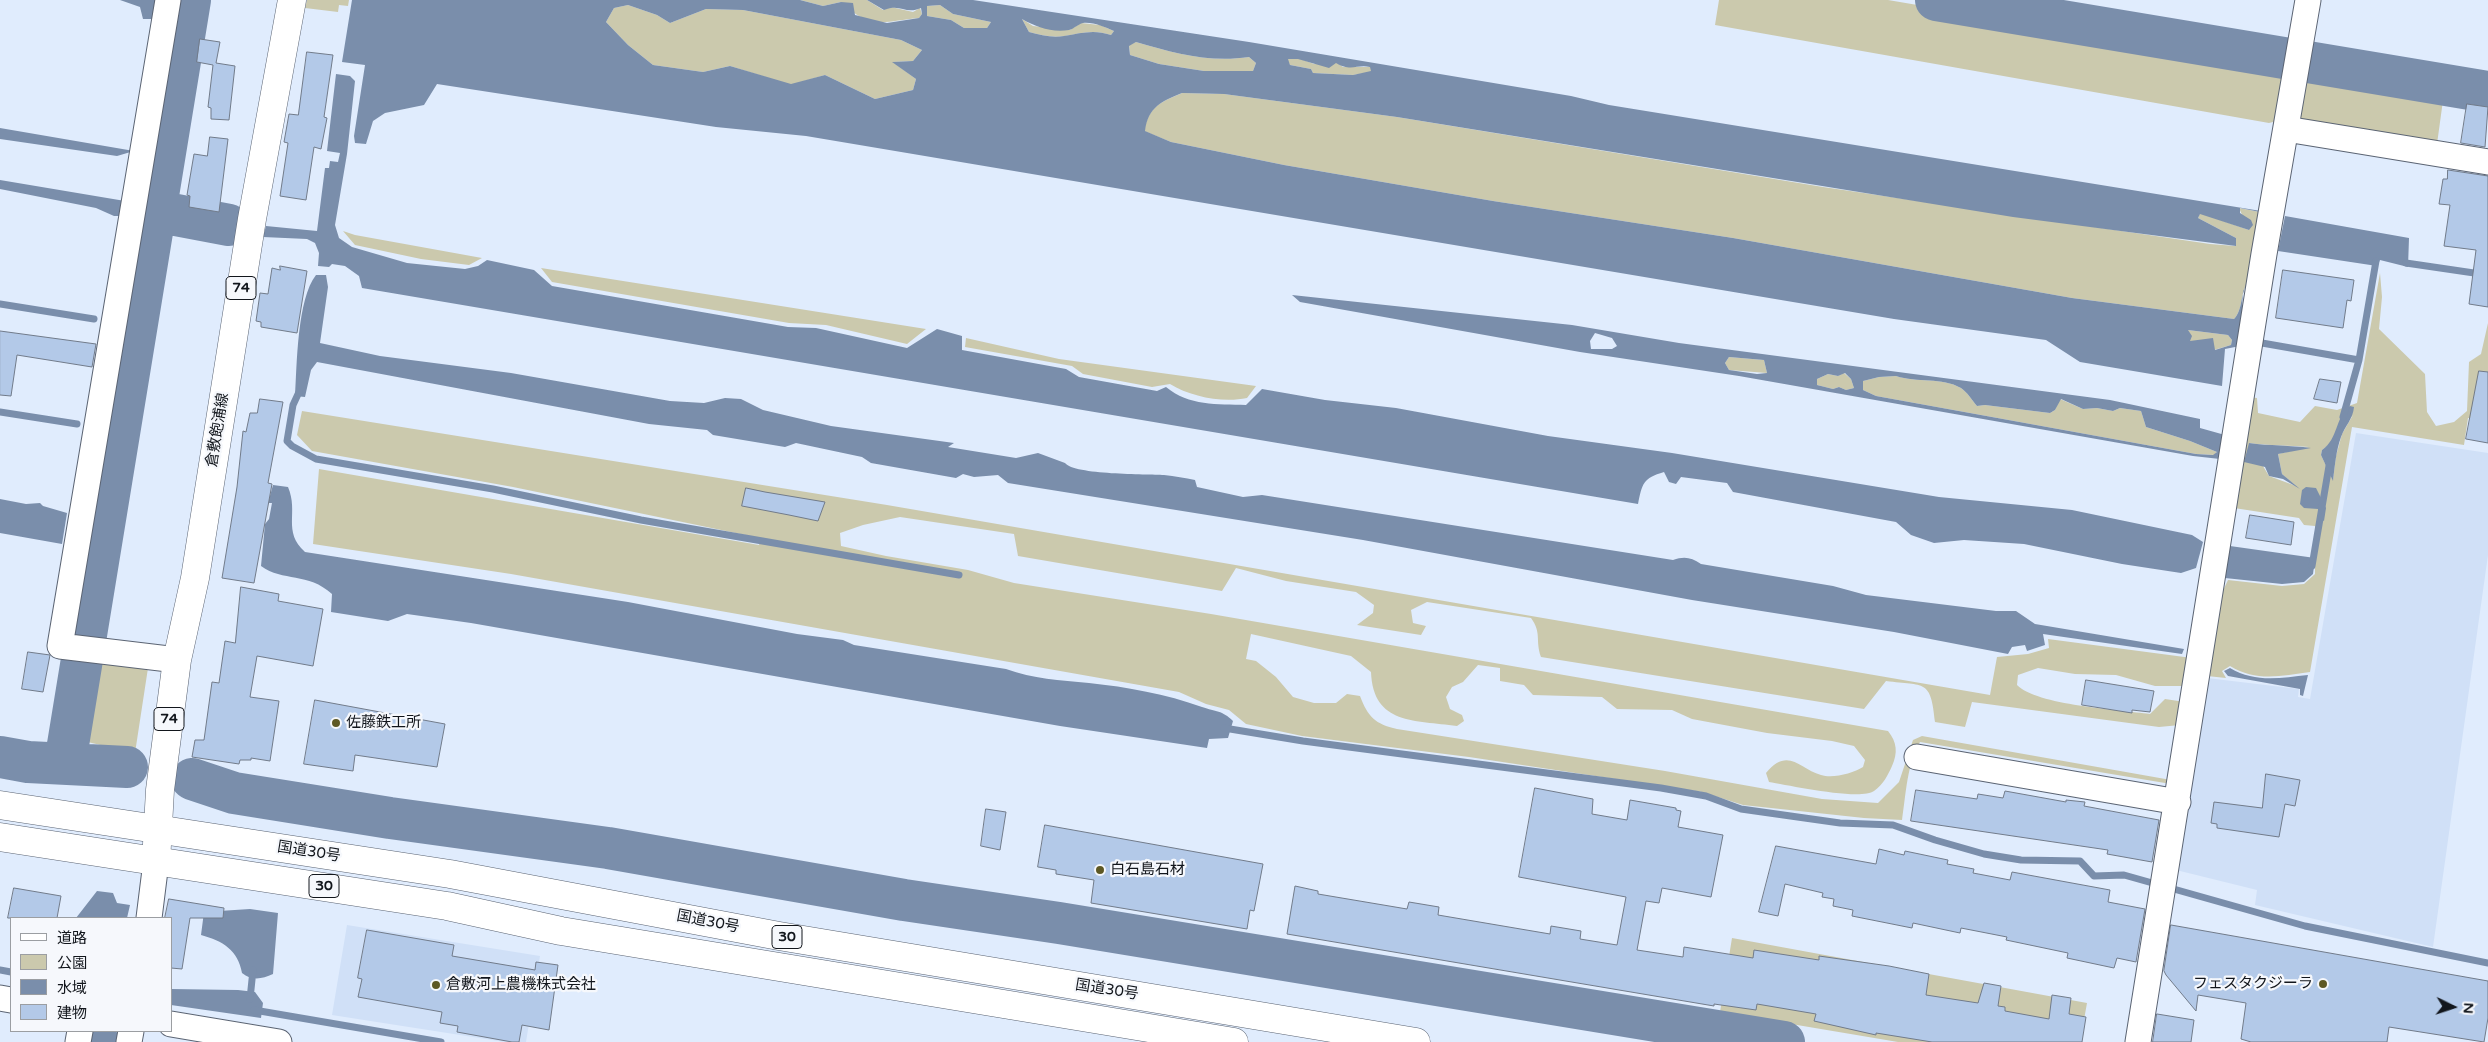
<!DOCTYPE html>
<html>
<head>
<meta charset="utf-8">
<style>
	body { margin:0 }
	#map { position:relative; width:2488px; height:1042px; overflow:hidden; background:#e0ecfd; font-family:"Varela Round","Noto Sans JP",sans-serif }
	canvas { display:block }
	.legend { position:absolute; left:10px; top:917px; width:162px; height:115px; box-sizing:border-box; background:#f6f8fc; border:1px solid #9b9ea2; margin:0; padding:6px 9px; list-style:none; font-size:15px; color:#12161c }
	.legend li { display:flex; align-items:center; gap:10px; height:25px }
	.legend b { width:25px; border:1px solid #9b9ea2 }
	.north { position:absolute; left:2428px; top:982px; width:50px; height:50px; -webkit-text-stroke:4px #f6f8fc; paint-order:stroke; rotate:94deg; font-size:14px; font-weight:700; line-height:20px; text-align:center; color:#12161c }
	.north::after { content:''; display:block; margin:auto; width:18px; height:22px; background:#12161c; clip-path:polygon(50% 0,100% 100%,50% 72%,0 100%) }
</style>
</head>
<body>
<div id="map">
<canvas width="2488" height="1042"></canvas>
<ul class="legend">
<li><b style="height:6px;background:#fff"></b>道路</li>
<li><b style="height:14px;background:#cbc9ad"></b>公園</li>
<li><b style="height:14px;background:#7a8eab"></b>水域</li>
<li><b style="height:14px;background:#b3c9e8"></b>建物</li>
</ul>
<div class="north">N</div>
</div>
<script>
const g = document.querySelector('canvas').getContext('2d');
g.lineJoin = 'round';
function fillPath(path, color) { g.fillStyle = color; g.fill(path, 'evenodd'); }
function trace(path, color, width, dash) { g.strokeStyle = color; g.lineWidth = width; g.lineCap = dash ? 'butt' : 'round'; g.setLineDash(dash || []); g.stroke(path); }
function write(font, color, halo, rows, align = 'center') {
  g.font = font + ' "Varela Round","Noto Sans JP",sans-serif'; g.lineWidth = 4.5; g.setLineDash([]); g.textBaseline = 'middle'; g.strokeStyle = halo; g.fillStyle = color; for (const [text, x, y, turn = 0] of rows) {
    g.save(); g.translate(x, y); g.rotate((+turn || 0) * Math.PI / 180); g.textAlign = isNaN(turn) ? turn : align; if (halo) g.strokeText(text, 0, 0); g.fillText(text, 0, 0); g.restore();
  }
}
const built = new Path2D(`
	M2356 433 2488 453V555L2433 947 2255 905 2257 890 2176 870 2207 678 2299 689 2298 697 2310 699Z
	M347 925 540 956 526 1042H505L332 1015Z`);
const green = new Path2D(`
	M307 0H349L348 6 339 5 338 12 305 8Z
	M800 0H867L883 10 891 7 913 12 920 8 922 14 919 18C883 21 872 31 841 2L823 6Z
	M1719 0H1888L2288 68 2277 121 2269 123 1715 25Z
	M628 5 657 15 670 23 706 9 743 10 901 40 922 50 913 61 893 62 916 79 913 90 875 99 825 75 791 85 730 66 703 72 653 65 628 45 606 22 614 8Z
	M940 5 953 14 991 22 987 28H964L951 20 927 16V6Z
	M1022 19 1033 26 1070 30 1081 23 1100 25 1114 31 1111 35C1094 29 1081 33 1065 36 1052 38 1041 35 1029 32Z
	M1136 42C1174 53 1209 63 1249 57L1256 63 1253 71H1204L1159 64 1130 55 1129 45Z
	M1298 58 1314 64 1336 62 1343 67H1371V72L1353 75 1313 73 1311 69 1290 65 1287 59Z
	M2307 69 2444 93 2437 144 2301 121 2297 116Z
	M1182 93 1224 94 1397 117 1823 187 2210 244 2235 246 2236 238 2198 218 2200 213 2249 230 2239 208 2260 212 2248 281C2240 294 2243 310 2234 319L2072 298 1733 238 1493 201 1284 165 1171 142 1144 131C1149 106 1161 102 1182 93Z
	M343 231 355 235 482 258 469 265 421 259 355 245Z
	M541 268 926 329 907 344 826 325 789 323 552 282Z
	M2380 273 2382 297 2379 329 2425 374 2427 412 2436 426 2454 422 2467 411 2469 362 2481 354 2488 323V421L2468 418 2464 445 2352 427 2310 672C2281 676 2256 682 2230 666L2222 671 2226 678 2207 676 2219 599 2228 580 2282 586 2304 584 2315 574V526L2304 525 2299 518 2234 508 2249 397 2257 398 2258 413 2300 422 2315 406 2337 410 2357 403ZM2353 415 2342 434 2336 456 2333 480 2321 455 2322 450 2331 443ZM2249 443C2269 446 2289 445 2309 447L2278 454 2282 474 2296 486 2269 476Z
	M2188 330 2228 335 2232 340 2231 345 2214 350 2190 342Z
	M966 338 1059 359 1256 386 1247 398C1223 403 1191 397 1170 384L1152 387 1083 374 1072 366 965 347Z
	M1729 357 1764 360 1767 373 1729 370 1725 363Z
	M1844 373 1851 379 1854 388 1846 390 1839 387 1833 389 1817 385V379L1828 374 1838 376Z
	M1896 376C1917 383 1942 377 1961 388 1967 392 1972 400 1977 406L1985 405 2050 413 2055 410 2060 399 2083 409 2097 408 2113 411 2120 408 2141 411 2146 427 2190 441 2217 452 2214 455 2196 454 1876 396 1863 390V381L1879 377Z
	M302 411 887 505 1990 695 1997 657 2028 654 2049 648 2048 639 2192 658 2187 686H2155L2116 675 2075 674 2038 668 2018 675 2017 685C2036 705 2120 710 2150 714L2165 699 2185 702 2171 784 1920 742C1907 764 1906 794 1902 820L1864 818 1743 805 1702 792 1469 757 1302 736 1246 724 1229 710 1206 704 1179 692 511 574 313 544 319 469 759 545 760 538 513 487 312 451 297 435ZM900 517 1014 534 1018 556 1222 591 1236 568 1286 581 1356 592 1374 605 1373 613 1357 625 1421 635 1426 626 1413 623 1411 610 1427 602 1531 618C1542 633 1535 640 1541 657L1864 709 1886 681C1925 686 1931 679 1935 722L1965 727 1972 702 2159 727 2180 725 2171 780 1922 736 1913 740 1899 782 1878 803 1822 799 1665 771 1397 729C1375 724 1368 717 1360 696L1347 694 1336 703H1314L1293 697 1276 677 1256 661 1246 659 1251 634 1351 656 1371 672C1373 725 1415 720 1457 726L1464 721 1462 715 1450 709 1446 697 1452 687 1463 682 1478 665 1500 668V681L1524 685 1533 695 1602 697 1617 709 1672 710 1692 719 1767 733 1832 741 1854 746 1865 760 1863 767C1853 773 1833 779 1821 775 1800 769 1788 746 1766 773L1769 782C1788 785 1860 801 1874 791 1883 785 1888 775 1892 766 1898 753 1897 742 1888 731L1211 614 1014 583 968 570 886 556 841 546 840 533 863 525Z
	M92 659 148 668 135 753 79 740Z
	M1732 938 2087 1003 2080 1042H1898L1720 1012Z`);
const water = new Path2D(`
	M120 0H158L155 19H143L140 7Z
	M352 0H800L823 6 841 2 853 3 855 15 887 23 919 18 922 14 921 8C905 15 901 3 884 10L867 0H973L1249 42 1571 96 1609 105 2261 211 2249 282 2243 291 2240 346 2225 349 2222 386 2080 362 2046 340 1894 319 806 136 716 127 437 84 424 105 385 113 373 121 366 144 355 143 354 136 365 65 342 62ZM628 5 657 15 670 23 706 9 743 10 901 40 922 50 913 61 892 62 916 79 913 90 875 99 825 75 791 84 730 66 703 72 653 65 628 45 606 22 614 8ZM940 5 953 14 991 22 987 28H964L951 20 927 16V6ZM1022 19C1036 27 1052 33 1069 30 1074 29 1078 24 1083 23 1094 22 1104 27 1114 31L1111 35C1094 29 1081 33 1064 36 1052 38 1041 35 1029 32ZM1136 42C1174 53 1209 63 1249 57L1256 63 1253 71H1204L1159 64 1130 55 1129 46ZM1288 59H1298L1329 68 1336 63C1351 72 1357 64 1370 67L1371 71 1353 75 1313 73 1311 69 1290 65ZM1182 93 1224 94 1397 117 2013 217 2236 246V238L2198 218 2200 214 2249 230 2253 225 2251 220 2240 213V208L2260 212 2248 281C2240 294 2243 310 2234 319L2072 298 1733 238 1493 201 1284 165 1171 142 1145 131C1148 107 1162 101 1182 93ZM2188 330 2228 335 2232 340 2231 345 2215 350 2213 338 2190 341 2192 336Z
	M336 74 350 76 355 81 347 154 335 225 339 238 352 247 407 263 465 269 478 266 487 260 534 270 552 286 788 327 816 328 907 348 937 329 962 336V350L1066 369 1079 377 1157 391 1166 387C1189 406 1217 404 1246 405L1262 389 1325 400 1396 408 1548 436 1672 453 1939 497 2072 510 2192 535 2203 542 2196 568 2181 573 2122 564 2024 544 1964 540 1934 543 1911 535 1896 522 1733 492 1727 483 1681 477 1676 484 1669 482 1664 472C1643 478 1642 484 1638 504L362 288 359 276 345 266 332 264 329 267 318 266 319 253 315 243 307 239 263 237 266 226 317 231 325 168H329L330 161 338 162 340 153 327 151Z
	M0 128 134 151 117 156 0 139Z
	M0 180 125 201 123 216H114L96 208 0 189Z
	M2285 216 2409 238 2408 267 2380 260 2377 266 2278 251Z
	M316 275H326L328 287 320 343 380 356 511 373 670 401 704 403 725 398 741 399 763 410 831 426 954 443 948 447 1016 458 1038 453 1065 463C1074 475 1147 474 1164 475 1175 476 1185 478 1195 480L1197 487 1243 497 1262 495 1673 560C1684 556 1691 557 1701 564L1833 586 1866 595 1996 611H2016L2035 624 2184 649 2182 654 2043 634 2045 645 2027 651 2025 645 2012 647 2008 654 1894 632 1692 600 1363 540 1008 483 998 475 974 477 963 474 956 478 871 463 862 457 796 443 785 447 713 435 707 430 649 424 317 362 311 370 305 397 295 396C297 365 297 299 316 275Z
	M1292 295 1572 325 1679 343 2110 400 2200 419V428L2225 435 2220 459 2193 456 1739 376 1580 352 1300 302ZM1595 333 1612 338 1617 346 1612 349H1591L1590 341ZM1729 357 1764 360 1767 373 1757 374 1729 370 1725 363ZM1845 373 1851 379 1854 388 1846 390 1839 387 1833 389 1817 385V379L1828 374 1838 376ZM1896 376C1917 383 1942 377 1961 388 1967 392 1972 400 1977 406L1985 405 2050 413 2055 410 2061 399 2083 409 2097 408 2113 411 2120 408 2141 411 2146 427 2190 441 2217 452 2213 455 2196 454 1876 396 1863 390V381L1879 377Z
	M2350 406 2354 407C2353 419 2345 426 2341 437 2336 451 2335 465 2333 481L2321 455 2322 450C2339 438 2334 419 2350 406Z
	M2249 443C2270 446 2290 445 2311 448L2278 454 2282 474 2300 489 2283 479 2269 476 2265 467 2244 462Z
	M273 485 288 487C299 513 282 531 305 552L628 602 797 634 843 640 854 645 1006 669C1033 679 1060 680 1089 683 1127 687 1166 694 1202 707 1216 712 1222 710 1233 721L1228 738 1209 739 1207 748 1060 726 471 623 407 614 388 621 331 612 332 594C308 572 283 582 261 566L265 524 269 519 272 503H268Z
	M2306 487 2316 488 2326 508 2324 521 2319 518 2318 509 2304 508 2300 504 2302 490Z
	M0 499 26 504 40 503 43 506 67 513 62 544 0 533Z
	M2230 546 2315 558 2313 574 2304 582 2282 584 2225 578Z
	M2230 668C2255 683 2280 678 2308 675L2303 696 2300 695V689L2228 676 2224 671Z
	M97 891 113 893 117 903 130 905 127 918H76Z
	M250 909 278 913 273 974C262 979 252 981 242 973 238 950 223 941 201 935L204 912Z
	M171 989 238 990 255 992 263 1003 261 1018 171 1005Z`);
const stream = new Path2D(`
	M189 0H190
	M157 158 164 159
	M148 213 155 214
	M2406 263 2488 275
	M0 304 94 319
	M129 327H136
	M2262 343 2359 360
	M299 392 293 405 287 441 292 446 316 459 493 489 641 520 959 575
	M0 412 77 424
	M2343 417 2359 360 2376 261
	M110 429 119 431
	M93 534 101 535
	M2312 566 2330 460
	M1224 728 1303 741 1661 788 1706 796 1741 809 1840 823 1893 825 1935 840 1984 854 2021 860 2080 861 2094 876 2124 875 2305 926 2488 963
	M284 815 286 802
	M0 970 11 972
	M250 999 253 970
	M254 1010 441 1042`);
const river = new Path2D(`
	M1936 0 2488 92
	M155 211 229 225
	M0 757 28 762 127 767
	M65 763 190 0
	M192 779 234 793 390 818 608 848 904 900 1059 923 1784 1042
	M97 1042V1039`);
const building = new Path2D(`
	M200 39 220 42 216 63 235 66 229 120 211 119V108L208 107 213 65 197 62Z
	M307 52 333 55 324 117 327 118 321 149 314 147 306 200 280 196 288 143 284 142 289 114 298 115Z
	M2467 104 2488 107 2485 147 2461 143Z
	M210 137 228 139 219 212 189 207 190 196 187 195 194 154 207 156Z
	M2448 170 2488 176V307L2469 304 2476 250 2444 246 2450 205 2439 204 2443 179H2447Z
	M280 266 307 271 297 333 261 327V322L256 321 260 293 268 294 272 268 280 270Z
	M2283 270 2354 280 2351 301 2347 300 2343 328 2276 318Z
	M0 331 96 344 92 367 17 355 11 396 0 395Z
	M2479 371 2488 372V443L2466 439Z
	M2320 379 2341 382 2337 403 2314 399Z
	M260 399 283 402 268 483 272 484 254 583 222 578 237 487 243 431 246 432 250 413H257Z
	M746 488 765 492 825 502 818 521 789 515 742 506Z
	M2250 515 2294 522 2291 545 2246 538Z
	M241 587 279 594 278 601 323 609 313 666 257 656 250 697 279 701 270 761 251 758V760H240L239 764 192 757 195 740H204L212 682 219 683 225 641 235 643Z
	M28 652 50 655 43 692 22 689Z
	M2086 680 2154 691 2150 712 2132 710V713L2082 705Z
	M315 700 445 724 437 767 355 755 353 771 304 764Z
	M2266 774 2300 780 2295 806 2285 804 2279 837 2217 828V824L2211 823 2214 802 2262 808Z
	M1535 788 1593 799 1592 814 1627 820 1630 800 1676 808V810L1681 811 1678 827 1723 835 1711 897 1662 888 1659 903 1646 901 1637 950 1683 957 1684 947 1753 958 1754 950 1819 960V956L1889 966 1929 974 1926 995 1978 1003 1984 983 2001 986 1998 1006 2005 1007V1011L2049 1019 2052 995 2071 998 2069 1014 2086 1017 2082 1042H1932L1876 1033V1035L1814 1021 1816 1014 1757 1004 1756 1010 1714 1004V1006L1287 934 1295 886 1318 891V894L1407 909 1409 902 1439 907 1438 915 1550 934 1551 926 1581 931 1580 939 1617 945 1626 897 1519 877Z
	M1916 790 1977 799 1978 794 2003 798 2005 791 2066 802V800L2085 802 2084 806 2159 820 2152 862 2107 854 2108 850 1911 821Z
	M986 809 1006 812 1000 850 981 846Z
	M1045 825 1263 864 1254 911 1250 910 1247 929 1091 903 1094 880 1056 874V870L1038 867Z
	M1776 846 1876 864 1879 849 1904 855 1905 851 1948 860 1947 864 1974 869 1973 873 2010 880 2012 872 2110 890 2108 902 2145 909 2136 962 2117 958 2114 968 2067 958 2068 953 2006 940 2007 937 1961 928 1960 933 1913 923 1912 928 1852 916 1853 910 1833 906 1834 899 1822 897 1823 893 1785 884 1778 916 1759 912Z
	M14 888 61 896 57 918H8Z
	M169 899 224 908 223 918H190L182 969 171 968V918H165Z
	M2171 925 2488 981V1018L2484 1042 2389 1027 2387 1042H2251L2241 1039 2246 1003 2198 995 2196 1011 2166 975 2164 971Z
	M367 930 454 945 452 956 535 970 536 962 558 965 549 1030 522 1025 519 1042H512L457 1032 458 1026 440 1023 442 1012 358 997 362 979 358 978Z
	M2157 1014 2194 1020 2191 1042H2153Z`);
const street = new Path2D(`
	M168 0 60 646 177 660
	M2286 129 2488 162
	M1917 757 2178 802
	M149 918 156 862
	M0 998 11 1000
	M171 1024 279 1042
	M78 1042 80 1031
	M129 1042 131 1031
	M2138 1042 2264 254 2308 0`);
const primary = new Path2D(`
	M156 862 160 790 177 660 195 578 252 219 292 0`);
const highway = new Path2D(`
	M0 805 450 874 779 936 1416 1042
	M0 837 447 906 561 931 1234 1042`);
const markers = [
	[336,723,5,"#5d5824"],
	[1100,870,5,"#5d5824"],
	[2323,984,5,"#5d5824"],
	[436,985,5,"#5d5824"]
];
const shields = [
	[241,288,30],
	[169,719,30],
	[324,886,30],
	[787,937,30]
];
const shieldNames = [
	["74",241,288],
	["74",169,719],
	["30",324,886],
	["30",787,937]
];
const streetNames = [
	["倉敷飽浦線",218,430,-81],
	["国道30号",309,852,9],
	["国道30号",708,922,11],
	["国道30号",1107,990,9]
];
const poiNames = [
	["佐藤鉄工所",346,723],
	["白石島石材",1110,870],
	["フェスタクジーラ",2313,984,"right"],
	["倉敷河上農機株式会社",446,985]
];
fillPath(built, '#d0e0f7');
fillPath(green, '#cbc9ad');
fillPath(water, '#7a8eab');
trace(stream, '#7a8eab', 7);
trace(river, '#7a8eab', 42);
fillPath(building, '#b3c9e8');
trace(building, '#717b8a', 1);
trace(street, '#5b6473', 27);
trace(primary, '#5b6473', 29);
trace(highway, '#5b6473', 29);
trace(street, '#fff', 25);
trace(primary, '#fff', 28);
trace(highway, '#fff', 28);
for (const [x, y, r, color] of markers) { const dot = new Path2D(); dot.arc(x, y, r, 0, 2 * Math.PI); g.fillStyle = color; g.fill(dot); trace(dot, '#f6f8fc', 2); }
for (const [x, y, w] of shields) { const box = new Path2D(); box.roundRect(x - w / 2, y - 11.5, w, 23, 4); g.fillStyle = '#f6f8fc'; g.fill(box); trace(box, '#12161c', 1); }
write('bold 14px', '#12161c', null, shieldNames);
write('15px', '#12161c', '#f6f8fc', streetNames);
write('15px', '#12161c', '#f6f8fc', poiNames, 'left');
</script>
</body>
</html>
